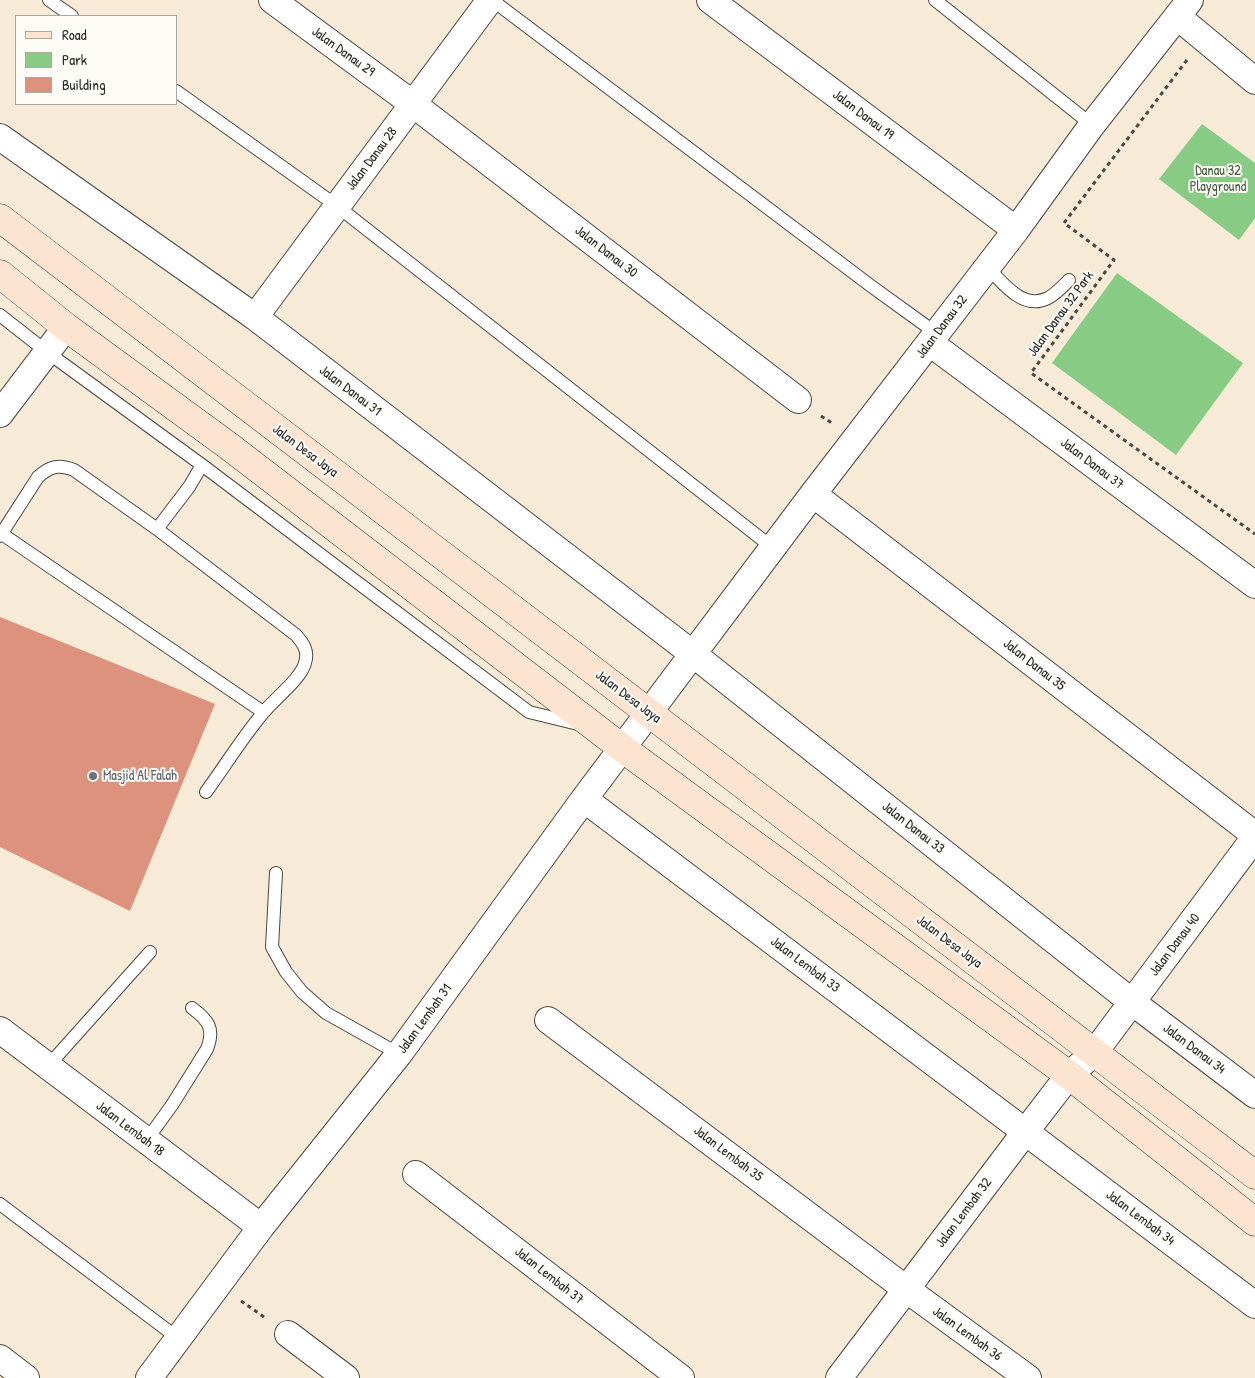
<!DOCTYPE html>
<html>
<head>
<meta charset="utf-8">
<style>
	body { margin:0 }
	#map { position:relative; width:1255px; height:1378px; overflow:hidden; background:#f7ebd8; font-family:"Patrick Hand",sans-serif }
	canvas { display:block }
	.legend { position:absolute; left:15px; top:15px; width:162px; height:90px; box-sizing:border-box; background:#fdfcf7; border:1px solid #a9a8a5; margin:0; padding:6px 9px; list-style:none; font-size:15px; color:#2b2b2b }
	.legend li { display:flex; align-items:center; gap:10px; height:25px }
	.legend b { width:25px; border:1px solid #a9a8a5 }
</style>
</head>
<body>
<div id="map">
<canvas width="1255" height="1378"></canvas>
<ul class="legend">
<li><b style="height:6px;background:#fde4d1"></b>Road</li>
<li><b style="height:14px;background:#88cb84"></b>Park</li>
<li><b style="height:14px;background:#dd927d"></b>Building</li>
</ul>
</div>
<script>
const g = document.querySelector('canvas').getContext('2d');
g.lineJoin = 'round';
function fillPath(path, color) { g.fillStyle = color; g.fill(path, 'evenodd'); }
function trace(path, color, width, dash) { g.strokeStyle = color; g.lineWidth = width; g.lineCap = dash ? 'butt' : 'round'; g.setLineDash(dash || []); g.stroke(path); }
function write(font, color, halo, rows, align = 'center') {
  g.font = font + ' "Patrick Hand",sans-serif'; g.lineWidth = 4; g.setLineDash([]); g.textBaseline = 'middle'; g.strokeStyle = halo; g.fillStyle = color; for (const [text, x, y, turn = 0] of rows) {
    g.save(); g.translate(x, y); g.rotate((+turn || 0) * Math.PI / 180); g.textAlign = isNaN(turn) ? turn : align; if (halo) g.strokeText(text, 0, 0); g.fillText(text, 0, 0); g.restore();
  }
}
const green = new Path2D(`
	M1202 124 1255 163V218L1239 240 1159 179Z
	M1117 273 1243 363 1176 455 1052 363Z`);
const building = new Path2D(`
	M0 617 215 704 130 911 0 847Z`);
const path = new Path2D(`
	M1187 60 1064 223 1114 260 1031 373 1255 534
	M821 416 832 423
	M241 1301 267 1319`);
const service = new Path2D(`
	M49 0 72 16
	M492 0 871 286 936 333
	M935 0 1092 125
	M176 91 337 206 773 548
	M987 267C1003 283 1023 311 1048 298 1056 294 1063 286 1069 280
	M0 315 47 352 202 465 529 712 578 724
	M157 529 189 487 202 465
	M2 534 263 712
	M0 536 38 477C50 466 59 464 74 470L157 529 296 635C303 643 309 651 305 663 301 679 274 699 263 713 242 738 225 766 206 792
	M276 873 272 947 286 972 302 992 326 1013 399 1054
	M48 1066 150 952
	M146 1141 172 1105 207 1049C215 1028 208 1020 192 1008
	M0 1204 179 1339`);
const minor = new Path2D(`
	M272 0 413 104 798 400
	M710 0 1016 230
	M1178 17 1255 81
	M0 137 255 317 693 654 1132 1002 1255 1095
	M255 317 490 0
	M930 343 1255 585
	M0 414 66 327
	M813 494 1255 835
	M584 799 1255 1305
	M548 1020 906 1289 1028 1378
	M0 1030 261 1227
	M416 1174 681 1378
	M288 1334 346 1378
	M0 1358 26 1378
	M149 1378 261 1227 399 1054 584 799 813 494 1016 230 1092 125 1190 0
	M839 1378 1026 1131 1069 1075 1094 1053 1255 837`);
const secondary = new Path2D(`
	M0 218 1255 1175
	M0 274 66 327 230 447 622 748 1069 1075 1255 1222`);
const markers = [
	[93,776,5,"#6b7280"]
];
const streetNames = [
	["Jalan Danau 29",343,52,36],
	["Jalan Danau 19",863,115,37],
	["Jalan Danau 28",372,159,-53],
	["Jalan Danau 30",606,252,38],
	["Jalan Danau 32 Park",1061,314,-54],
	["Jalan Danau 32",942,327,-53],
	["Jalan Danau 31",350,391,37],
	["Jalan Desa Jaya",305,451,37],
	["Jalan Danau 37",1092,464,37],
	["Jalan Danau 35",1034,665,38],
	["Jalan Desa Jaya",628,697,37],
	["Jalan Danau 33",913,828,38],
	["Jalan Desa Jaya",949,942,37],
	["Jalan Danau 40",1175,945,-53],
	["Jalan Lembah 33",805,965,37],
	["Jalan Lembah 31",425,1019,-54],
	["Jalan Danau 34",1194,1049,37],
	["Jalan Lembah 18",130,1129,37],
	["Jalan Lembah 35",728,1154,37],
	["Jalan Lembah 32",964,1213,-53],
	["Jalan Lembah 34",1140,1218,37],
	["Jalan Lembah 37",549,1276,38],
	["Jalan Lembah 36",967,1334,36]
];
const parkNames = [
	["Danau 32",1218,171],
	["Playground",1218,187]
];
const worshipNames = [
	["Masjid Al Falah",103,776]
];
fillPath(green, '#88cb84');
fillPath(building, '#dd927d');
trace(service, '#4a4845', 14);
trace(minor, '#4a4845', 28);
trace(secondary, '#4a4845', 29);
trace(path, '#4a4845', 3, [4, 4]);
trace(service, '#fff', 12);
trace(minor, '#fff', 26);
trace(secondary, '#fde4d1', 28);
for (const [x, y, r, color] of markers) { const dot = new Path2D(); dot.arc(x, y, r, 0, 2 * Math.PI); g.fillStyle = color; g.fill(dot); trace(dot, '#fdfcf7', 2); }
write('14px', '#2b2b2b', '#fdfcf7', streetNames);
write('14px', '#475b46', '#fdfcf7', parkNames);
write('14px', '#5b616d', '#fdfcf7', worshipNames, 'left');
</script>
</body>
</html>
